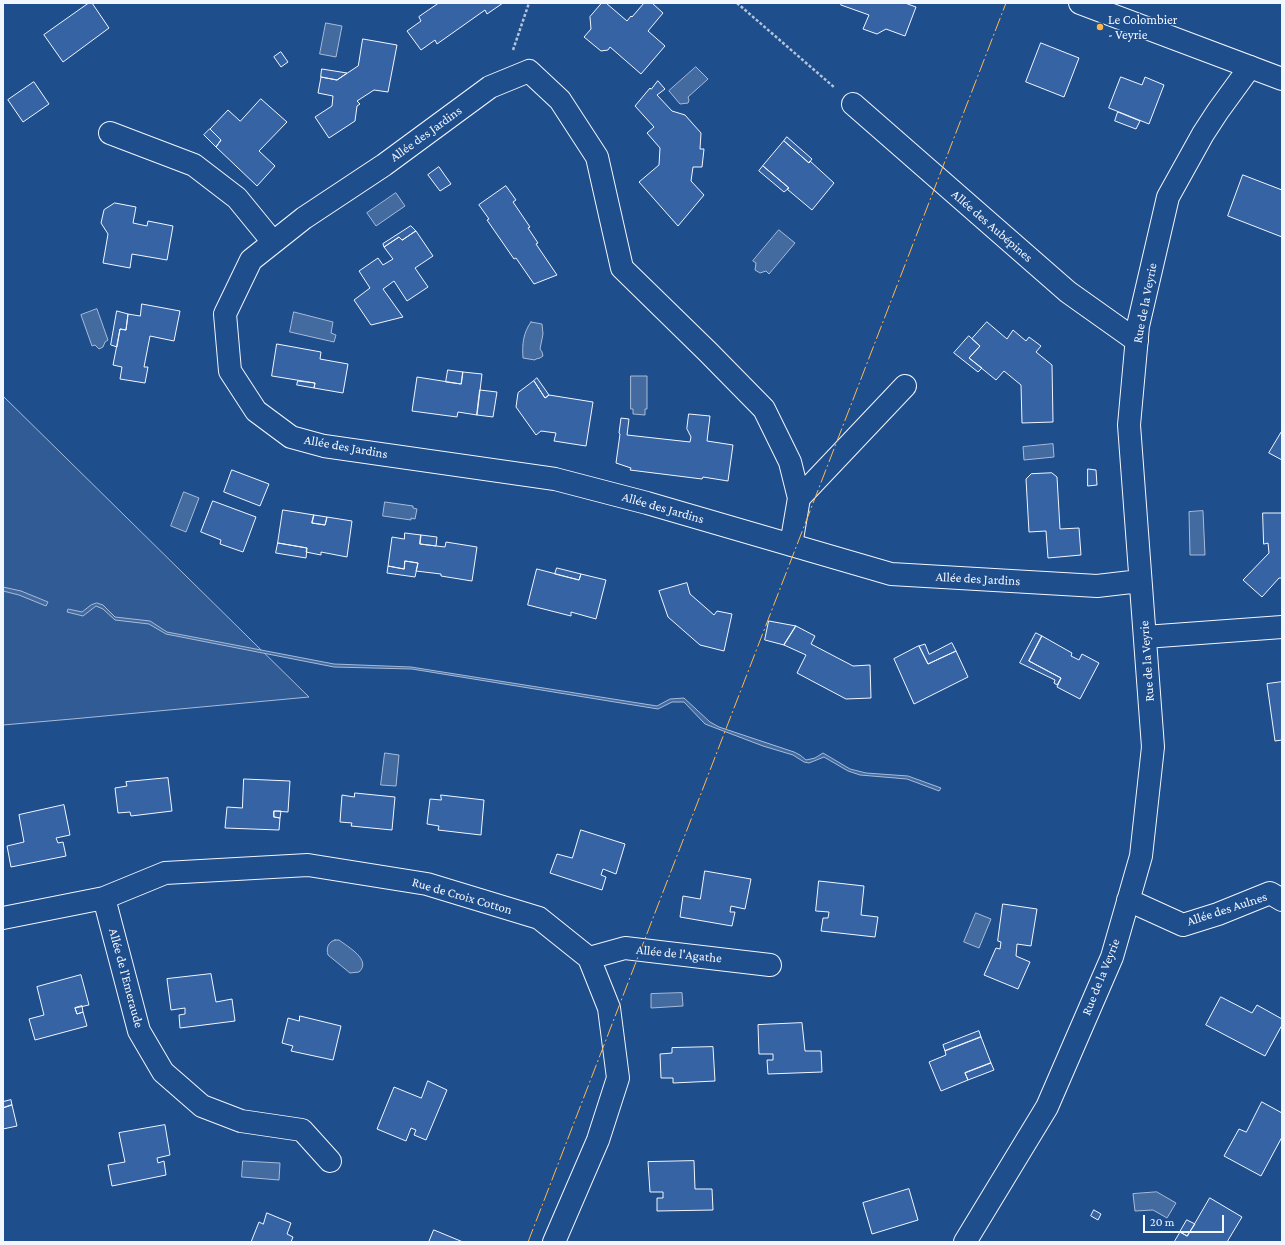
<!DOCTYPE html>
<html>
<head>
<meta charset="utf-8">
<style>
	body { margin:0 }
	#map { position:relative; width:1285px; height:1245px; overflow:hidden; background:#1f4e8c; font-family:"Crimson Pro",serif }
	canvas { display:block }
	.frame { position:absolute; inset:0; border:4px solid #f2f6ff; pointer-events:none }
	.scale { position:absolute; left:1143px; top:1215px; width:81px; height:18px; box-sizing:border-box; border:2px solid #f2f6ff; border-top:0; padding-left:5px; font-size:12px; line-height:14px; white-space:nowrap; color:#f2f6ff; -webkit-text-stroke:3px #1f4e8c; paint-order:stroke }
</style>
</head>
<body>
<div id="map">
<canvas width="1285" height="1245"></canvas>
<div class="frame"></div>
<div class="scale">20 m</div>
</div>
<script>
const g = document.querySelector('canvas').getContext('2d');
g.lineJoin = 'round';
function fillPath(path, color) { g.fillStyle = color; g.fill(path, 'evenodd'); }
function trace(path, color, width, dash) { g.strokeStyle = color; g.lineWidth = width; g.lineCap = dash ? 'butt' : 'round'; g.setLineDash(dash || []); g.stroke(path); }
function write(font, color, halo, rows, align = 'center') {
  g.font = font + ' "Crimson Pro",serif'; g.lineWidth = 3; g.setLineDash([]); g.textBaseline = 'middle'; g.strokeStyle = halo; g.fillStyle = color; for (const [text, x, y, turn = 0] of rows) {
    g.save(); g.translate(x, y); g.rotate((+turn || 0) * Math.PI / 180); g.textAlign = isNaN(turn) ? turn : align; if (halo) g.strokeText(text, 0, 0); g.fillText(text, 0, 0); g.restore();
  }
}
const built = new Path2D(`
	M3 396 309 697 72 719 3 725Z`);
const water = new Path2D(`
	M326 23 342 26 336 57 320 54Z
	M696 67 708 79 688 97 689 100 688 103 680 104 669 91Z
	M396 193 405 206 376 226 367 213Z
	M779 230 795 243 769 274 766 271 760 273 755 270 756 263 753 261Z
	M97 309 108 340 105 342 103 347 99 349 95 345 92 346 81 315Z
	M294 312 333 322 331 333 336 335 334 342 290 332Z
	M531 322 542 324 543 334 540 349 542 352 543 356 540 358 536 359 535 360 523 358C522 345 523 333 531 322Z
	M631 376H647V409H645V415L633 414V409H631Z
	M1053 444 1054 457 1024 460 1023 447Z
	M184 492 199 498 186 532 171 526Z
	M385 502 413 506V508L417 509 415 519 411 518V520L383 516Z
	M1203 511 1205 555H1190L1189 512Z
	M3 587 21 591 48 602 46 606 19 595 3 591Z
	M97 603 103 605 115 617 150 621 167 632 334 664 411 667 657 706 670 699 684 698 710 722 719 727 794 752 800 755 806 760 815 758 823 753 850 769 866 773 908 776 941 788 939 791 907 779 860 775 848 771 824 757 809 763 804 762 793 755 763 746 705 724 684 702H672L658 709 412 669 334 667 166 634 149 624 115 620 103 609 96 606 83 616 67 612 68 609 82 612 91 605Z
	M385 753 399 755 396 786 381 785Z
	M976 913 991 919 979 948 964 942Z
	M335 940H339C348 947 372 960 359 972L350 973 328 955C326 948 328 942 335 940Z
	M682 993 683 1006 651 1008V994Z
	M243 1161 280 1163 279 1180 242 1177Z
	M1157 1192 1176 1203 1167 1218 1153 1210 1135 1211 1133 1194Z`);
const building = new Path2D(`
	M89 3H92L109 28 63 62 44 35Z
	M439 3H503L487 14 485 10 437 44 435 40 421 50 407 31 421 21 419 17Z
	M602 3H606L627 21 631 16 632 17 644 3H652L663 13 648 31 665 46 641 74 610 47 608 50 601 51 584 37 591 29 590 17Z
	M842 3H905L916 7 905 36 886 29 877 34 863 29 869 15 841 5Z
	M363 39 397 45 388 92 374 90 357 101 360 104 357 106 355 121 329 138 315 117 332 106 333 96 318 93 321 77 337 80 358 66Z
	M1041 43 1079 58 1064 97 1026 82Z
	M281 52 288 62 281 67 274 57Z
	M322 69 347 73 337 80 321 77Z
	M1121 77 1142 85 1145 77 1164 85 1149 124 1109 108Z
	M658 81 665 89 657 95 672 111 685 115 701 133 700 149H704L702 167H693L691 181 704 195 678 226 639 182 659 165 660 148 647 133 654 127 635 106 650 88 651 89Z
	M34 82 49 104 23 122 8 100Z
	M261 99 287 122 259 151 275 166 257 186 216 147 221 140 210 129 228 110 240 121Z
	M1118 112 1140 121 1136 129 1115 121Z
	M210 129 221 140 216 147 204 135Z
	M787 137 812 159 809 163 784 141Z
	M784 141 809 163 810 161 834 183 812 210 787 189 789 188 763 166Z
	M763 166 789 188 784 192 759 171Z
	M439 167 451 184 440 191 428 175Z
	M1243 175 1282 190V237L1228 216Z
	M506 186 516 200 513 202 530 227 528 228 538 243 536 244 557 275 534 284 516 258 514 259 487 220 489 219 479 205Z
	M115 203 136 207 133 223 147 226 148 221 173 226 167 260 132 254 130 268 103 263 108 234 101 223 104 210Z
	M411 226 416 231 402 240 399 237 384 247 383 244Z
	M416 231 433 256 415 268 428 287 407 301 394 281 383 289 403 317 371 325 354 300 370 288 359 271 378 258 383 265 393 259 384 247 399 237 402 240Z
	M142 304 180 311 174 341 150 336 144 367H148L145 383 120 379 122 367 113 365 120 329 126 330 128 314 140 316Z
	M117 311 128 314 126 330 120 329 117 347 111 345Z
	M987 322 1007 339 1013 330 1026 341 1029 337 1041 346 1036 352 1052 365 1053 422 1022 423 1021 385 1004 371 996 380 969 358 980 346 972 339Z
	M969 336 980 346 969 358 982 368 978 372 954 353Z
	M277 344 321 352 320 359 348 364 343 393 314 388 315 383 272 376Z
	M448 370 463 372 461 384 446 382Z
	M463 372 482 374 477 415 458 412 457 417 412 411 417 377 461 384Z
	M537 378 549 395 545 398 534 381Z
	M298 381 315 383 314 388 297 385Z
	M534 381 545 398 549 395 593 402 586 446 554 441 556 433 541 431 536 435 516 407 518 393Z
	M480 390 497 392 493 417 477 415Z
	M689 414 710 416 707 441 733 445 728 481 703 477 702 479 630 470 631 468 616 463 620 434 619 433 621 418 629 419 627 435 690 442 691 437 687 429Z
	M1282 431V460L1269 453Z
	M1088 469 1096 470 1097 485 1088 486Z
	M232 470 269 484 260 506 224 492Z
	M1052 473 1057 477 1060 529 1079 528 1081 555 1048 558 1046 531 1029 532 1026 479 1031 474Z
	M213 501 256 517 243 552 220 544 221 540 201 532Z
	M283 510 314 515 312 523 325 525 327 517 352 521 347 557 321 552V555L306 552 307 548 278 543Z
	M1263 513H1282V578H1279L1262 597 1243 580 1269 553 1268 543 1264 544Z
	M314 515 327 517 325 525 312 523Z
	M405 533 421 535 420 544 445 547 446 542 477 547 472 581 441 576V574L416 571 418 563 405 561 404 569 388 566 392 537 404 539Z
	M421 535 437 537 436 546 420 544Z
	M278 543 307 548 306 558 276 553Z
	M405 561 418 563 415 577 387 573 388 566 404 569Z
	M557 568 581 574 579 580 555 574Z
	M537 569 579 580 581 574 606 580 596 619 571 612V616L528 605Z
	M687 583 690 594 714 615 717 611 732 614 724 651 700 645 668 617 659 591Z
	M769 621 796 626 784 645 765 640Z
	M796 626 815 636 811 644 853 666 870 665 871 698 846 699 797 673 806 655 784 645Z
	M1036 633 1042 636 1029 661 1061 678 1057 685 1054 683 1055 680 1020 663Z
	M1042 636 1072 653 1071 656 1079 660 1082 654 1099 663 1080 699 1057 687 1061 678 1029 661Z
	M952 643 956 651 928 664 919 646 925 644 929 654Z
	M919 646 928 664 956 651 968 677 914 704 894 659Z
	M1282 682V740L1275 741 1267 684Z
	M168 778 172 811 131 816 130 812 118 813 115 788 127 786 126 782Z
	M244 779 290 781 288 812 274 811V817L280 818 279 830 225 828 227 807 242 808Z
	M355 793 395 797 392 830 351 826 352 823 340 822 342 795 354 797Z
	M441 795 484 800 481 835 438 830 439 826 427 824 430 799 441 800Z
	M64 805 70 835 56 838 58 843 63 842 66 856 11 867 7 846 24 842 19 815Z
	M274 811H281L280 818 274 817Z
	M581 830 625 844 616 874 603 869 601 875 606 877 602 890 550 873 557 854 572 858Z
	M705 871 751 879 745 909 731 906 730 912H735L732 926 680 917 683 896 700 899Z
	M819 881 864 886 861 915 878 917 875 937 821 931 823 918H828L829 912 816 911Z
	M1003 904 1037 909 1031 946 1017 944 1016 956 1030 962 1018 989 984 975 996 948 1000 949 1001 942 998 941Z
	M211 974 216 1002 232 999 235 1021 180 1028 179 1015 185 1014V1008L171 1010 167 979Z
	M81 975 89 1005 75 1008 77 1014 83 1012 87 1026 35 1040 29 1019 44 1015 37 987Z
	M1221 997 1252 1013 1257 1005 1282 1019V1025L1265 1056 1206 1025Z
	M82 1006 83 1012 77 1014 75 1008Z
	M300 1016 341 1026 333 1060 291 1051 293 1046 282 1043 288 1018 299 1021Z
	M802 1023 805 1051H821L822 1072 768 1074 767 1060H773V1054H759L758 1025Z
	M979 1031 981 1037 945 1051 943 1045Z
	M981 1037 991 1063 965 1073 968 1080 941 1091 929 1062 946 1055 945 1051Z
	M713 1047 715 1081 673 1083V1078H661L660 1054 672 1053V1048Z
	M991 1063 994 1070 968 1080 965 1073Z
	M428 1081 447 1090 426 1140 414 1135 416 1130 411 1128 406 1141 377 1129 394 1087 421 1098Z
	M11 1100 12 1105 3 1108V1102Z
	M1262 1102 1282 1113V1137L1261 1176 1224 1156 1239 1129 1246 1132Z
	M12 1105 17 1126 3 1129V1108Z
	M165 1125 170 1155 157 1158 158 1163 164 1161 166 1175 112 1186 108 1165 125 1162 119 1133Z
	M694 1161 695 1189H712L713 1210 657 1211V1198H663V1192H650L648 1162Z
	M909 1189 918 1220 872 1234 863 1203Z
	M1210 1198 1242 1217 1227 1242H1174L1180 1232 1187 1236Z
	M1094 1210 1101 1214 1098 1220 1091 1216Z
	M267 1213 291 1223 287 1234 293 1237 291 1242H251L259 1222 263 1224Z
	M1187 1220 1195 1224 1187 1236 1180 1232Z
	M434 1230 463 1242H429Z`);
const path = new Path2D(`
	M737 3 835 88
	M513 50 529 3`);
const street = new Path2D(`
	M853 104 1068 292 1137 341
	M110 133 194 165 237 198 273 242
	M799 498 790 462 764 409 708 352 622 268 597 157 560 100 529 71 490 87 384 165 304 218 251 260 225 314 230 371 256 411 291 437 324 446 555 479 647 503 891 574 1097 586 1140 581
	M791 545 799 498 905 386
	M1145 637 1282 627
	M104 898 139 1031 163 1072 202 1106 241 1121 302 1130 330 1161
	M1128 900 1183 925 1218 914 1270 893 1282 900
	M3 918 104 898 165 873 308 865 427 884 539 918 589 958 609 1008 618 1078 598 1140 554 1242
	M589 958 625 948 770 965
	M965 1242 1047 1107 1112 957 1141 856 1153 747 1129 425 1138 326 1168 197 1203 134 1218 111 1250 67`);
const primary = new Path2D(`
	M1080 3 1282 79`);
const power = new Path2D(`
	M528 1242 1006 3`);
const markers = [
	[1100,27,4,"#ffb74d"]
];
const poiNames = [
	["Le Colombier",1108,20],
	["- Veyrie",1108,35]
];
const streetNames = [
	["Allée des Jardins",426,134,-36],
	["Allée des Aubépines",992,226,41],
	["Rue de la Veyrie",1145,303,-79],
	["Allée des Jardins",346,447,10],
	["Allée des Jardins",663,508,16],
	["Allée des Jardins",978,579,3],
	["Rue de la Veyrie",1147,661,-94],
	["Rue de Croix Cotton",462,896,16],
	["Allée des Aulnes",1227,909,-18],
	["Allée de l'Agathe",679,954,6],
	["Rue de la Veyrie",1101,977,-68],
	["Allée de l'Emeraude",126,978,75]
];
fillPath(built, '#305b95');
trace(built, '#a8bbd7', 1);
fillPath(water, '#446ba0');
trace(water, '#a8bbd7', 1);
fillPath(building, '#3563a3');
trace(building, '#f2f6ff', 1);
trace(street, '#f2f6ff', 24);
trace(primary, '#f2f6ff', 24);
trace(path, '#b3c4dc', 2.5, [3, 2]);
trace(street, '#1f4e8c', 22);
trace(primary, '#1f4e8c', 22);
trace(power, '#ffb74d', 1, [14, 3, 2, 3]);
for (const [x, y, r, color] of markers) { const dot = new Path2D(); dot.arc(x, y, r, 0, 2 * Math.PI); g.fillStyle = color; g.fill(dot); trace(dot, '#1f4e8c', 1.5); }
write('13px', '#f2f6ff', '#1f4e8c', poiNames, 'left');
write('13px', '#f2f6ff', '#1f4e8c', streetNames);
</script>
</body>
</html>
